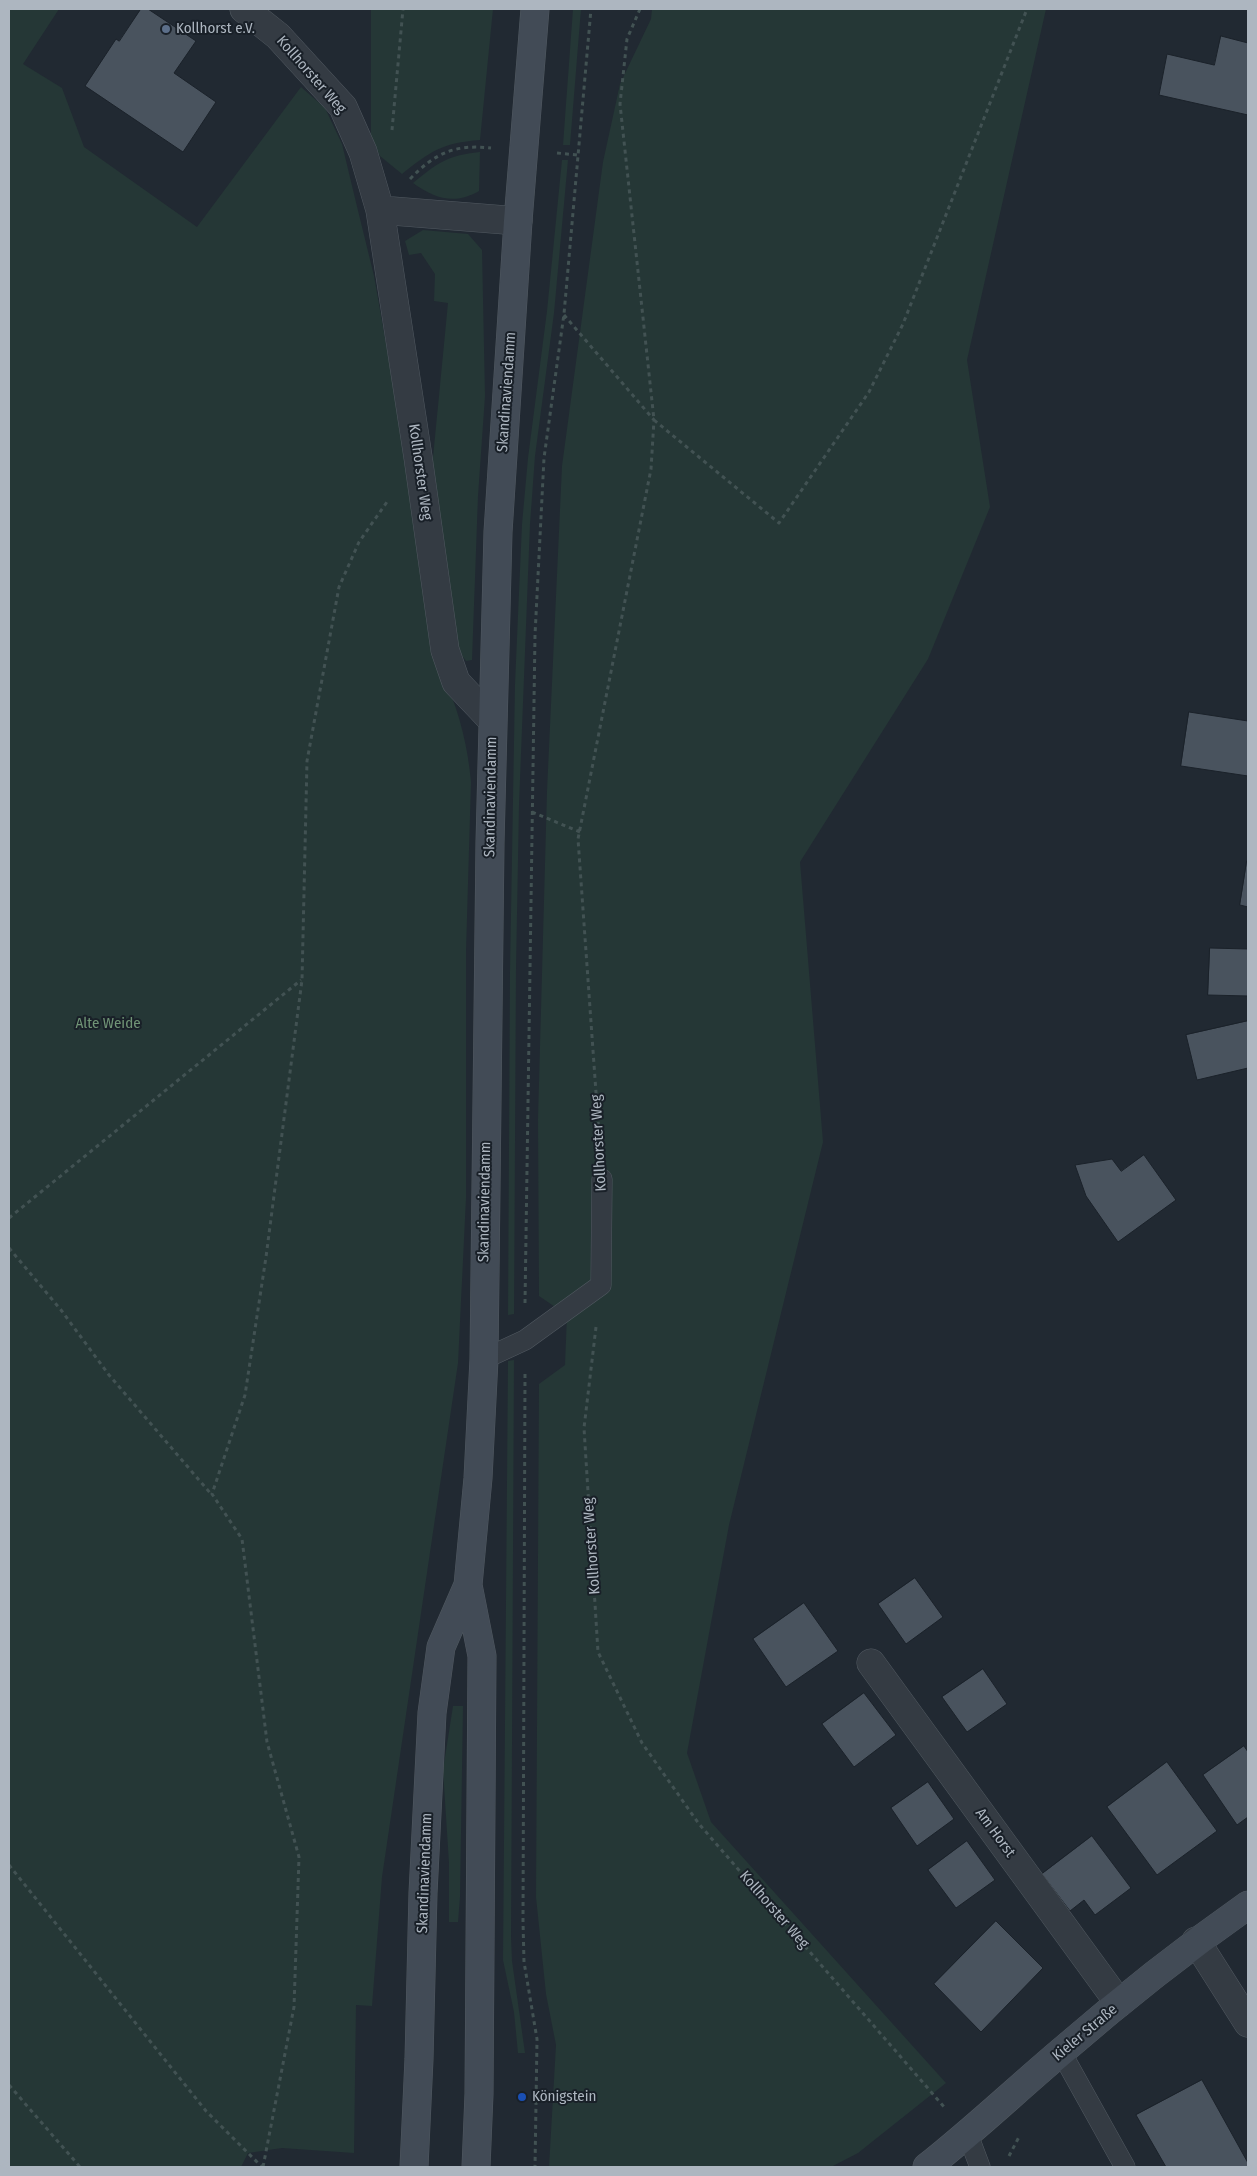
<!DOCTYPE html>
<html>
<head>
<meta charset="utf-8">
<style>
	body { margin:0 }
	#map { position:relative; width:1257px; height:2176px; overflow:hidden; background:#212932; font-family:"Fira Sans Condensed",sans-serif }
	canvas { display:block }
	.frame { position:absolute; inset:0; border:10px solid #adb6c0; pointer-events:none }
</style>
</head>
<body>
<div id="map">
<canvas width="1257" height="2176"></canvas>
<div class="frame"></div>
</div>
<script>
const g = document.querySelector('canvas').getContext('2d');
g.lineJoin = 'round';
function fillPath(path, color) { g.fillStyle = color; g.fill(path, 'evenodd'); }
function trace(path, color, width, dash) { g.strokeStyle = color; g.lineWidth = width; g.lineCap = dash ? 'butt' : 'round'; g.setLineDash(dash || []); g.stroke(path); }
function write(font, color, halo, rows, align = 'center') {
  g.font = font + ' "Fira Sans Condensed",sans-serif'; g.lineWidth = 4; g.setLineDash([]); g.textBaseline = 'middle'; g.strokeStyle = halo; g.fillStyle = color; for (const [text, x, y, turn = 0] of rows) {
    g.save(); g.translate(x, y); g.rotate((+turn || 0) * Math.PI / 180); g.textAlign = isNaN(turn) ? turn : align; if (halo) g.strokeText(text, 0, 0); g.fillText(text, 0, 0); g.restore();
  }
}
const green = new Path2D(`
	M9 9H59L23 64 62 88 84 147 197 227 301 87 325 108 342 144 353 190 374 276 446 683C460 714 468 748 471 782L466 951V1198L458 1363 382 1877 372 2006 356 2005 354 2153 282 2148 248 2153 241 2167H9Z
	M371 9H493L480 140C442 143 431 151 402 174L380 156 371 139Z
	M573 9H581L570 145H563Z
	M652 9H1046L967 360 990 507 928 659 800 862 823 1142 729 1525 687 1753 711 1822 946 2083 858 2153 831 2167H549L556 2045 546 1994 536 1897 539 1384 565 1365 567 1315 539 1296 538 1119 547 791 562 466 603 162 620 84 651 19Z
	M480 152 479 191C455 205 435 199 413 183 439 162 446 156 480 152Z
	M562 160H568L554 313 535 456 530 524 519 805 516 969 514 1314 508 1315 510 971 515 684 522 524 528 458 547 311Z
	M423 230 468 234 482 250 485 396 478 496 472 660 466 661 460 653 450 624 431 478 448 303 434 301 435 274 421 253 409 255 405 241Z
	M514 1360 511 1937 512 1961 525 2053H518L514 2012 503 1960 508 1361Z
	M453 1706H463L460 1897 458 1922H449V1863L443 1770Z`);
const building = new Path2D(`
	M141 9H148L196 41 174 73 216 102 183 152 85 86 116 39 119 41Z
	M1221 36 1248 43V115L1159 95 1167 54 1214 65Z
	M1189 712 1248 721V776L1181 766Z
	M1247 861H1248V907L1240 905Z
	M1210 948 1248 949V996L1208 995Z
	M1248 1021V1068L1197 1080 1186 1035Z
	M1144 1155 1176 1200 1118 1242 1086 1196 1075 1165 1112 1159 1121 1171Z
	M915 1578 943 1617 906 1644 878 1604Z
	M804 1603 838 1651 786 1687 753 1639Z
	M983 1669 1007 1704 967 1732 942 1697Z
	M864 1693 896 1735 854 1767 822 1724Z
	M1244 1746 1248 1752V1817L1237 1825 1203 1775Z
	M1167 1762 1217 1831 1157 1875 1107 1807Z
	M928 1782 954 1819 917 1846 891 1808Z
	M1092 1836 1131 1888 1095 1915 1084 1900 1070 1911 1042 1874Z
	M967 1841 995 1880 956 1908 928 1870Z
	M996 1921 1043 1968 981 2032 934 1984Z
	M1202 2080 1248 2163V2167H1166L1136 2115Z`);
const path = new Path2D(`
	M640 9 627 39 620 104 654 420 779 523 869 392 903 324 1027 9
	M392 130 403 9
	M557 153 578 155
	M410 179C435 153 455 144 491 148
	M564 315 654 420 651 469 578 839 600 1149
	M532 812 580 832
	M9 1218 301 980
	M9 1248 61 1310 109 1375 211 1494
	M525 1303 535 635 544 458 564 314 591 9
	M596 1327 584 1428 598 1652 642 1743 699 1824 945 2108
	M525 1374 523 1921 524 1962 537 2039 535 2167
	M9 1865 206 2111 262 2167
	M9 2085 80 2167
	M1009 2156 1020 2135
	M263 2167 294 2007 299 1857 267 1742 242 1539 212 1494 245 1395 266 1257 302 980 307 761 339 587 359 542 389 499`);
const service = new Path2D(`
	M484 1359 525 1340 601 1285 602 1179
	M1061 2052 1125 2167
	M968 2135 980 2167`);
const minor = new Path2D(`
	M244 9 278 36 343 107 363 152 380 210 418 457 445 650 456 682 492 720
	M380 210 518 221
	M871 1663 1119 2003
	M1196 1941 1248 2023`);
const secondary = new Path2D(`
	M414 2167 419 2059 423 1893 432 1713 441 1647 468 1585
	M476 2167 479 2094 482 1656 468 1585 478 1478 484 1359 490 843 498 532 518 221 535 9
	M927 2167C974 2130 1017 2089 1062 2051 1122 1999 1184 1950 1248 1905`);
const markers = [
	[166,29,5,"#5c6f8a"],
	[522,2097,5,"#1a4fb4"]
];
const poiNames = [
	["Kollhorst e.V.",176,29],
	["Königstein",532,2097]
];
const streetNames = [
	["Kollhorster Weg",311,75,49],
	["Skandinaviendamm",507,392,-86],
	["Kollhorster Weg",420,472,82],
	["Skandinaviendamm",491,797,-89],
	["Kollhorster Weg",599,1143,-93],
	["Skandinaviendamm",485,1202,-89],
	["Kollhorster Weg",592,1546,-94],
	["Am Horst",995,1833,54],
	["Skandinaviendamm",425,1873,-88],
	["Kollhorster Weg",774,1910,49],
	["Kieler Straße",1085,2033,-40]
];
const parkNames = [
	["Alte Weide",108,1024]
];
fillPath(green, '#253736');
fillPath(building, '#49535e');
trace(building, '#1b222a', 1);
trace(service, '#515961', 21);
trace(minor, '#515961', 29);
trace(secondary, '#515961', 29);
trace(path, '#425253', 3, [4, 4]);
trace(service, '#343b43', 20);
trace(minor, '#343b43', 28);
trace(secondary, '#424b56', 28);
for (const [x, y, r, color] of markers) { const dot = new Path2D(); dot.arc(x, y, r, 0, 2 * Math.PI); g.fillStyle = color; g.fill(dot); trace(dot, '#192028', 2); }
write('15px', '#adb6c0', '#192028', poiNames, 'left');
write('15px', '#adb6c0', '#192028', streetNames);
write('15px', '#709476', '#192028', parkNames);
</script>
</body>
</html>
